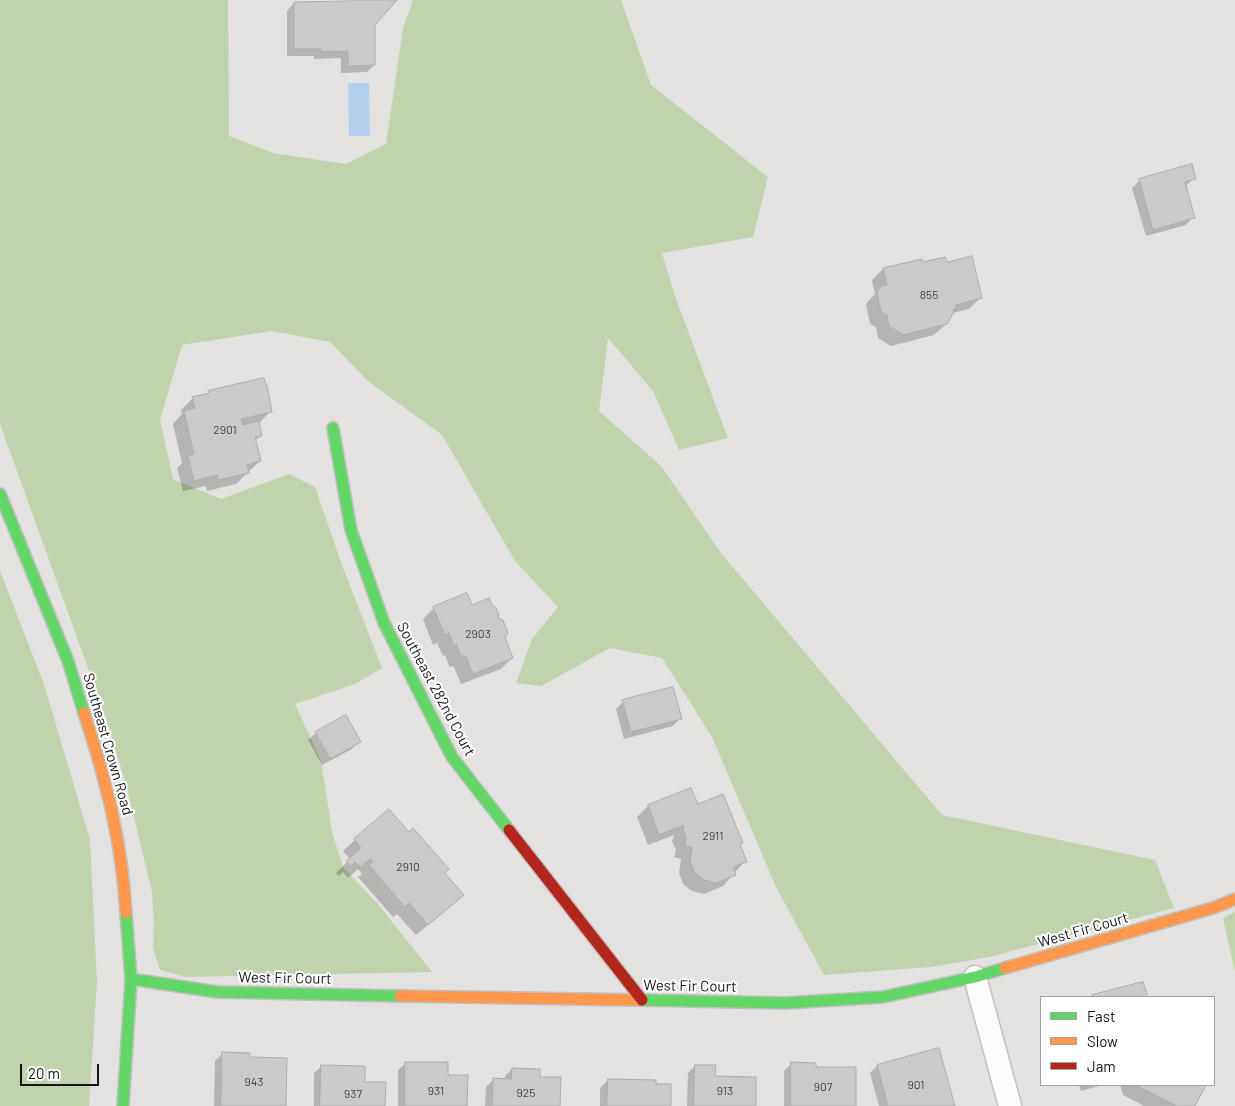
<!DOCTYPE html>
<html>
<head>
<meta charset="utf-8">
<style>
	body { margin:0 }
	#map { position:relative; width:1235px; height:1106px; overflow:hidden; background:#e4e2e0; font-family:Barlow,sans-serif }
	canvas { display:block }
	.legend { position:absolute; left:1040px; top:996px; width:175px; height:90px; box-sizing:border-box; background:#fff; border:1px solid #a2a1a1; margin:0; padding:6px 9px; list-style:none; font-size:15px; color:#161514 }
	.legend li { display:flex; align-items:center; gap:10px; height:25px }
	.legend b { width:25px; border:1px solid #a2a1a1 }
	.scale { position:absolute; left:20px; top:1064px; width:79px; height:22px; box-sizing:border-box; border:2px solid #161514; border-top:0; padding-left:6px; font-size:15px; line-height:18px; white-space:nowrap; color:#161514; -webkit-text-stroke:4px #fff; paint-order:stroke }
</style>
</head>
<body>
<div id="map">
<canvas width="1235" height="1106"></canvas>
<ul class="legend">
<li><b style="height:6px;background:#63d668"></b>Fast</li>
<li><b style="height:6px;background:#ff974d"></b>Slow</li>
<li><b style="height:6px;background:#b3261e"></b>Jam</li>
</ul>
<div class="scale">20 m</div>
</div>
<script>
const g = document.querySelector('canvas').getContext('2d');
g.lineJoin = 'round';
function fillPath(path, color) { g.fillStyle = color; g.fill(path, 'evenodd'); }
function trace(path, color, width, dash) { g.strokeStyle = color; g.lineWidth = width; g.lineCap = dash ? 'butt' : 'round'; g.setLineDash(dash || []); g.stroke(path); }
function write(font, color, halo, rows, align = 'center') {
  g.font = font + ' Barlow,sans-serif'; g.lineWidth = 4; g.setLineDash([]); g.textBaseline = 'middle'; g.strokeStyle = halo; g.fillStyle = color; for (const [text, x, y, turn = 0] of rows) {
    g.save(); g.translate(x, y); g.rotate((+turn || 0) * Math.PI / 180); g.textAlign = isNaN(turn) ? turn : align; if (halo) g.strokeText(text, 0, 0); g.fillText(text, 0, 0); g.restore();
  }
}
const green = new Path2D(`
	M0 0H228L229 136 273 153 346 164 386 144 403 28 413 0H621L651 85 768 177 753 237 662 253 675 296 728 438 679 450 653 391 608 338 599 411 662 467 721 553 942 815 1155 860 1174 908 989 957 931 967 824 975 776 887 712 737 662 658 610 648 541 686 516 683 532 639 558 607 515 561 442 435 368 381 330 342 272 331 182 345 160 420 173 479 221 499 289 474 315 487 342 565 382 668 355 684 295 704 321 761 332 832 343 867 378 904 432 972 186 977 160 970 153 948 154 926 152 892 127 788 107 721 0 424Z
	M0 571 44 684 90 840 97 982 89 1106H0Z
	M1235 912V972L1223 918Z`);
const water = new Path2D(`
	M348 83H369L370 136H349Z`);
const shadow = new Path2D(`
	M351 0H395L373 25 374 65 367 72 341 73V58L314 59V56H287V11L294 3H349Z
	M1191 166 1195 178 1184 187 1193 217 1186 225 1146 236 1132 188 1139 181Z
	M921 260 922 264H946L980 298 969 309 952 313 946 324 934 335 891 346 878 338 876 327 870 324 866 304 875 294 872 280 883 269Z
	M209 392 271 411 259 423 261 436 255 441 260 461 236 484 207 491 206 486 183 491 177 468 182 463 173 424 182 414 181 410 193 398 207 395Z
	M471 606 496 618 512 658 501 669 461 684 454 667 449 666 445 655 443 656 437 643 433 645 423 619 434 608Z
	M623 702 680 718 673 726 624 739 616 709Z
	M316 733 359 741 352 749 322 765 308 740Z
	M691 789 697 806 739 845 745 861 723 886 704 894 692 891 683 884 679 873 681 859 674 857 676 850 672 841 674 835 648 845 637 817 648 806Z
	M355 840 444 873 451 906 416 935 397 914 393 917 358 877 362 874 358 869 348 878 343 872 339 876 336 873 350 859 343 851Z
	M1142 984 1146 997H1092L1093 996Z
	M223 1053 248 1059 285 1106H214L215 1061Z
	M406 1063 447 1077 466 1106H398V1070Z
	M792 1063 815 1068 855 1106H784V1071Z
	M322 1066 364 1083 384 1106H314V1073Z
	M695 1066 714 1077 755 1106H687L688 1073Z
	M877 1066 954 1106H879L870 1073Z
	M512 1069 539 1078 559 1106H485L486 1087 493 1080H505V1076Z
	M608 1080 655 1085 670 1106H600V1088Z
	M1079 1085H1102L1081 1091Z
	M1120 1085H1205L1194 1106H1144L1123 1095Z`);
const building = new Path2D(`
	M351 0H397L375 25V65L348 66V51L321 52V49H294V2L349 1Z
	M1192 164 1196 179 1185 182 1195 218 1153 230 1139 179Z
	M972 256 982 298 956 305V309L953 310 954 312 947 324 903 335 889 326 887 315 881 312 877 292 881 286 887 285 883 268 922 259 923 262 945 257 947 262Z
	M264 378 266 385H267L272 412 241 419 243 425 259 421 262 436 255 437 261 461 247 465 249 473 218 480 217 475 194 481 188 456 194 454 184 411 195 408 192 397 209 393 208 391Z
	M467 593 472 605 489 598 492 605 496 608 499 615 498 618 503 620 508 633 505 637 513 658 473 674 466 656H461L456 644 454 646 449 633 445 635 433 607Z
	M673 687 682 719 631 732 622 700Z
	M346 715 361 742 330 759 315 732Z
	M691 788 698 804 723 794 743 843 740 844 747 862 733 867 736 875 716 883 704 880 694 872 690 861 692 848 685 845 686 838 683 829 684 825 659 835 648 805Z
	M389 809 409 832 413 828 449 869 445 873 464 895 428 925 409 903 405 907 369 865 373 862 370 859 360 867 355 862 351 866 346 861 361 848 354 839Z
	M1143 982 1148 997H1091L1092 995Z
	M939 1048 955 1106H888L877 1065Z
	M222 1052 250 1053V1057L287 1058 286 1106H221Z
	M405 1062H448V1075H468L467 1106H405Z
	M791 1062 816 1063V1067H856V1106H791Z
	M321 1065 365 1066V1082H386L385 1106H320Z
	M695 1065H716L715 1076 756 1077V1106H694Z
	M512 1068 540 1069V1077H561L560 1106H492L493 1078 511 1079Z
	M608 1079 656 1080V1084H671V1106H607Z
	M1136 1085H1206L1195 1106H1177Z`);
const street = new Path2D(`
	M975 977 1010 1106`);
const fast = new Path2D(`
	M333 428 351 530 384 623 452 757 509 830
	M0 494 68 661 84 713
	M131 979 217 992 400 996
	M638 1000 786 1003 883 997 975 977 1005 968
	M123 1106 131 979 126 913`);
const slow = new Path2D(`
	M84 713C106 780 122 842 126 913
	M1005 968 1213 908 1235 899
	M400 996 638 1000`);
const jam = new Path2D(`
	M509 830 642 1000`);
const numberNames = [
	["855",929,295],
	["2901",225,430],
	["2903",478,634],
	["2911",713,836],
	["2910",408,867],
	["943",254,1082],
	["901",916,1085],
	["907",823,1087],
	["931",436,1091],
	["913",725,1091],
	["925",526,1093],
	["937",353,1094]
];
const streetNames = [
	["Southeast 282nd Court",436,689,62],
	["Southeast Crown Road",108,744,74],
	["West Fir Court",1083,930,-16],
	["West Fir Court",285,978,1],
	["West Fir Court",690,986,1]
];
fillPath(green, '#c1d3ac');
fillPath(water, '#b4cfed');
fillPath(shadow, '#0003');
fillPath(building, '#cccac9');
trace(building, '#adacaa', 1);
trace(street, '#c2c0bf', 25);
trace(fast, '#c2c0bf', 14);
trace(slow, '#c2c0bf', 14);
trace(jam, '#c2c0bf', 14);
trace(street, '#fbfbfa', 22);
trace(fast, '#63d668', 11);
trace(slow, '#ff974d', 11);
trace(jam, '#b3261e', 11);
write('12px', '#464443', null, numberNames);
write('15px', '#161514', '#fff', streetNames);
</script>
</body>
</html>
